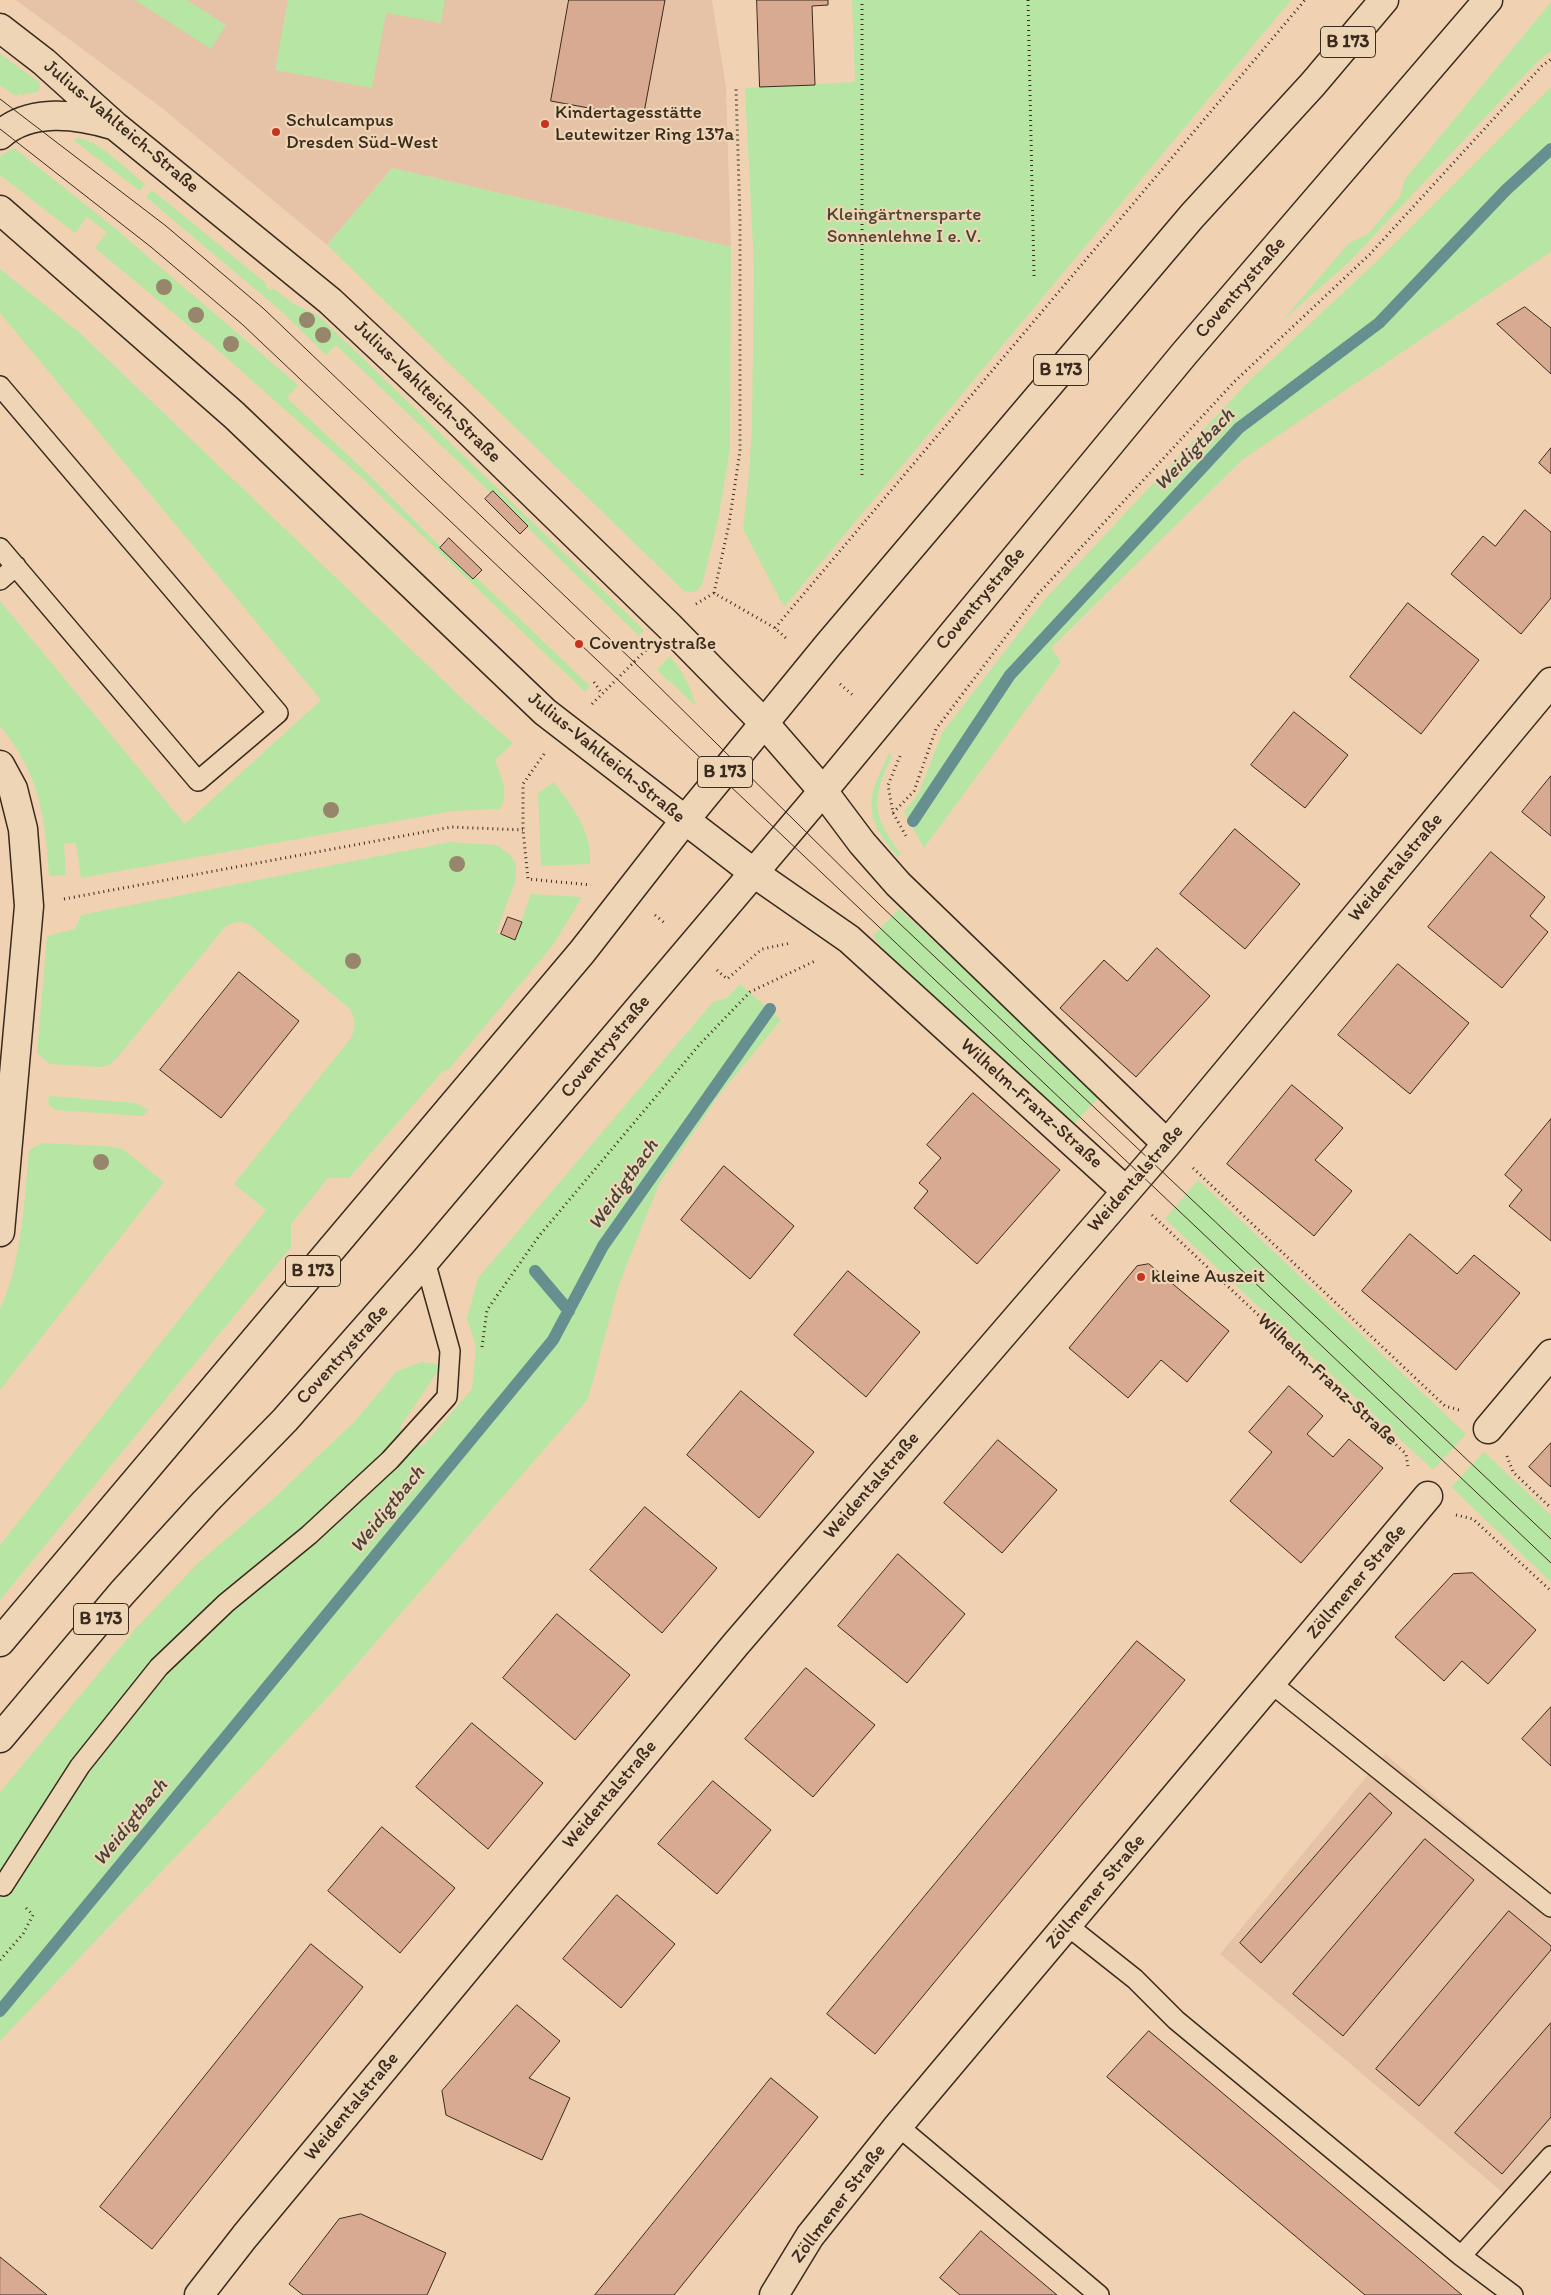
<!DOCTYPE html>
<html>
<head>
<meta charset="utf-8">
<style>
	body { margin:0 }
	canvas { display:block; background:#f0d2b3 }
</style>
</head>
<body>
<canvas width="1551" height="2295"></canvas>
<script>
const g = document.querySelector('canvas').getContext('2d');
g.lineJoin = 'round';
function fillPath(path, color) { g.fillStyle = color; g.fill(path, 'evenodd'); }
function trace(path, color, width, dash) { g.strokeStyle = color; g.lineWidth = width; g.lineCap = dash ? 'butt' : 'round'; g.setLineDash(dash || []); g.stroke(path); }
function write(font, color, halo, rows, align = 'center') {
  g.font = font + ' Itim,sans-serif'; g.lineWidth = 4.5; g.setLineDash([]); g.textBaseline = 'middle'; g.strokeStyle = halo; g.fillStyle = color; for (const [text, x, y, turn = 0] of rows) {
    g.save(); g.translate(x, y); g.rotate((+turn || 0) * Math.PI / 180); g.textAlign = isNaN(turn) ? turn : align; if (halo) g.strokeText(text, 0, 0); g.fillText(text, 0, 0); g.restore();
  }
}
const built = new Path2D(`
	M16 0H712L726 87 731 247 392 168 327 245 158 105Z
	M1385 1754 1551 1894V2172L1520 2207 1220 1954Z`);
const green = new Path2D(`
	M135 0H187L226 25 211 49Z
	M288 0H445L441 23 386 13 372 88 275 70Z
	M852 0H1291L784 607 743 529 749 474 752 423 754 268 745 88 855 82Z
	M1551 2V51L1539 60 1349 262 1282 321 1349 243 1368 234 1400 196 1405 179Z
	M0 54 39 82 40 88 37 92 21 95 19 93 17 97 0 85Z
	M1551 87V252L1243 459 1051 648 1061 662 924 848 904 812 919 793 942 733 1045 599 1248 382 1380 258Z
	M78 138C98 139 129 172 145 184L140 191 73 140Z
	M14 148 111 225 298 385 287 398 367 473 473 579 475 576 590 686 585 692 362 478 212 345 95 248 107 232 87 217 75 233 0 175V156Z
	M392 168 731 247 730 449 718 520 702 585 695 592 684 591 327 245Z
	M152 190 267 284 266 287 271 290 273 288 292 303 319 316 644 630 639 636 527 527 528 525 493 491 491 493 336 345 326 355 280 310 146 197Z
	M0 269 81 334 467 703 513 743 495 760C501 777 510 793 500 809L453 811 81 878 76 843H64L66 875 49 876C45 815 40 775 0 726V601L185 824 321 700 0 313Z
	M670 656C683 672 691 687 696 706L657 670Z
	M890 752 891 758C871 801 872 816 901 854L898 857C862 816 866 799 890 752Z
	M554 782C573 808 592 830 590 864L541 866 538 793Z
	M450 842 497 845 510 855 516 864 515 882 496 933 515 939 531 894 582 897 553 945 449 1069 443 1071 349 1178H328L291 1224V1247L0 1600V1545L266 1210 234 1184 351 1038C356 1027 356 1020 350 1009L250 925C241 920 235 922 226 926L116 1059 109 1065 99 1067 50 1064 37 1053 47 936 75 929 81 915Z
	M899 909 1102 1094 1074 1124 882 948 873 936Z
	M740 984 781 1020 719 1095 659 1184 618 1287 588 1399 329 1696 0 2041V1792L137 1627 199 1562 272 1500 355 1421 397 1371 421 1362 442 1365 400 1427 422 1447 472 1389 476 1347 467 1318 478 1278 713 1002 727 998Z
	M49 1096 135 1103 149 1110 142 1116 55 1110 48 1103Z
	M42 1143 105 1146 123 1149 164 1182 0 1390V1308C21 1268 25 1196 29 1150Z
	M1198 1180 1466 1434 1433 1470 1165 1219Z
	M1484 1452 1551 1515V1582L1451 1487Z`);
const stream = new Path2D(`
	M913 821 1010 675 1239 428 1379 323 1506 190 1551 149
	M535 1271 569 1311
	M0 2011 553 1340 603 1246 770 1009`);
const building = new Path2D(`
	M569 0H665L643 118 551 101Z
	M757 0H828V5L812 6 815 85 760 87Z
	M1525 307 1551 328V374L1497 324Z
	M1551 448V474L1539 463Z
	M493 491 528 526 520 534 485 499Z
	M1525 510 1551 532V598L1521 634 1451 574 1483 536 1495 546Z
	M449 538 482 570 473 579 440 548Z
	M1408 603 1479 660 1421 734 1350 677Z
	M1294 712 1348 755 1305 808 1251 765Z
	M1551 776V836L1522 812Z
	M1235 829 1300 884 1245 949 1180 894Z
	M1491 852 1545 897 1530 916 1548 932 1502 988 1428 927Z
	M508 917 522 922 515 940 501 934Z
	M1157 948 1210 996 1136 1077 1060 1008 1104 960 1127 981Z
	M1398 964 1469 1023 1410 1094 1338 1035Z
	M239 972 299 1021 221 1118 160 1070Z
	M1292 1085 1343 1128 1315 1160 1352 1191 1314 1236 1227 1164Z
	M973 1093 1060 1170 977 1264 914 1208 928 1191 919 1183 941 1158 927 1145Z
	M1551 1119V1241L1509 1206 1522 1190 1505 1175Z
	M724 1166 794 1226 750 1279 681 1220Z
	M1410 1234 1457 1274 1474 1255 1520 1293 1456 1370 1362 1291Z
	M1149 1264 1229 1331 1187 1382 1161 1360 1128 1398 1069 1348 1137 1266Z
	M848 1271 920 1332 866 1397 794 1335Z
	M1289 1386 1323 1416 1307 1434 1333 1457 1349 1439 1383 1468 1301 1563 1230 1501 1272 1452 1249 1432Z
	M741 1391 814 1452 759 1518 687 1455Z
	M998 1440 1057 1490 1002 1553 944 1503Z
	M1551 1443V1487L1529 1467Z
	M645 1507 717 1568 662 1633 590 1570Z
	M898 1554 965 1614 907 1683 838 1626Z
	M1473 1573 1536 1630 1488 1684 1462 1661 1444 1681 1395 1637 1453 1574Z
	M557 1614 630 1675 575 1740 503 1678Z
	M1137 1641 1185 1680 875 2054 827 2014Z
	M806 1668 875 1725 813 1797 745 1739Z
	M1551 1707V1766L1522 1739Z
	M472 1723 543 1783 488 1849 416 1787Z
	M713 1781 771 1830 717 1894 658 1844Z
	M1370 1793 1392 1813 1261 1963 1240 1943Z
	M382 1827 455 1888 400 1953 328 1891Z
	M1425 1839 1474 1880 1343 2036 1293 1994Z
	M617 1895 675 1944 621 2008 563 1959Z
	M1509 1911 1551 1946V1950L1419 2106 1376 2069Z
	M311 1944 363 1987 152 2249 100 2207Z
	M517 2005 560 2041 529 2078 570 2098 542 2160 446 2115 442 2091Z
	M1551 2023V2117L1502 2174 1455 2133Z
	M1149 2031 1462 2295H1365L1107 2077Z
	M771 2078 818 2117 674 2295H595Z
	M361 2214 446 2253 427 2295H303L289 2284 339 2219Z
	M981 2231 1057 2295H960L940 2278Z
	M0 2257 47 2295H0Z`);
const path = new Path2D(`
	M1028 0 1034 276
	M862 475V0
	M714 593 729 524 740 451V219L736 88
	M696 604 714 593 775 628 788 640
	M775 628 1305 0
	M594 682 602 694
	M840 684 855 697
	M592 704 646 650
	M544 754 523 784V830L528 879 591 885
	M900 756 888 785 893 813 906 836
	M893 813 914 791 936 729 1038 594 1234 382 1370 254 1542 66 1551 59
	M64 899 451 827 523 830
	M655 915 666 924
	M717 970 727 979 762 949 791 943
	M1193 1168 1445 1406 1459 1410
	M1152 1215 1406 1454 1408 1467
	M482 1347 487 1310 539 1236 700 1044 750 992 817 960
	M1507 1456 1513 1472 1551 1508
	M1456 1515 1473 1519 1551 1591
	M0 1960 23 1934 33 1915 25 1907`);
const service = new Path2D(`
	M0 386 278 713 198 781 0 548
	M0 580 16 566
	M1272 1684 1551 1907
	M3 1886 80 1766 159 1667 226 1603 309 1535 390 1460 447 1397 450 1351 425 1261
	M1068 1926 1135 1979 1176 2020 1461 2256 1513 2295
	M898 2126 1099 2295
	M1461 2256 1551 2156`);
const minor = new Path2D(`
	M0 765 13 789 23 829 29 906 0 1232
	M823 791 862 843 898 884 1167 1144
	M754 873 849 939 1126 1191
	M1488 1429 1551 1354
	M199 2295 245 2236 736 1644 1167 1144 1551 682
	M774 2295 810 2236 898 2126 1428 1496`);
const secondary = new Path2D(`
	M0 28 44 62 114 125 330 301 454 417 669 626 764 723 823 791
	M0 135C30 108 77 114 112 125
	M0 210 234 415 545 712 754 873`);
const primary = new Path2D(`
	M0 1642 582 952 685 820 828 645 1192 216 1313 84 1384 0
	M0 1738 122 1593 205 1502 285 1420 425 1261 823 791 1184 354 1488 0`);
const tram = new Path2D(`
	M0 99 166 226 264 309 634 662 880 905 1551 1539
	M0 129 151 247 243 325 1551 1563`);
const trees = [
	[164,287],
	[196,315],
	[307,320],
	[323,335],
	[231,344],
	[331,810],
	[457,864],
	[353,961],
	[101,1162]
];
const markers = [
	[545,124,5,"#c8321e"],
	[276,132,5,"#c8321e"],
	[579,644,5,"#c8321e"],
	[1141,1277,5,"#c8321e"]
];
const shields = [
	[1348,42,55],
	[1061,370,55],
	[725,772,55],
	[313,1271,55],
	[101,1619,55]
];
const shieldNames = [
	["B 173",1348,42],
	["B 173",1061,370],
	["B 173",725,772],
	["B 173",313,1271],
	["B 173",101,1619]
];
const poiNames = [
	["Kindertagesstätte",555,113],
	["Leutewitzer Ring 137a",555,135],
	["Schulcampus",286,121],
	["Dresden Süd-West",286,143],
	["Coventrystraße",589,644],
	["kleine Auszeit",1151,1277]
];
const streetNames = [
	["Julius-Vahlteich-Straße",121,127,40],
	["Coventrystraße",1241,288,-49],
	["Julius-Vahlteich-Straße",427,392,44],
	["Coventrystraße",981,599,-50],
	["Julius-Vahlteich-Straße",606,758,39],
	["Weidentalstraße",1396,868,-50],
	["Coventrystraße",606,1047,-50],
	["Wilhelm-Franz-Straße",1031,1104,42],
	["Weidentalstraße",1136,1179,-49],
	["Coventrystraße",343,1355,-48],
	["Wilhelm-Franz-Straße",1327,1380,43],
	["Weidentalstraße",872,1486,-49],
	["Zöllmener Straße",1357,1582,-50],
	["Weidentalstraße",610,1795,-50],
	["Zöllmener Straße",1096,1892,-50],
	["Weidentalstraße",352,2107,-50],
	["Zöllmener Straße",839,2204,-53]
];
const parkNames = [
	["Kleingärtnersparte",904,215],
	["Sonnenlehne I e. V.",904,237]
];
const waterNames = [
	["Weidigtbach",1195,450,-46],
	["Weidigtbach",624,1185,-55],
	["Weidigtbach",388,1510,-51],
	["Weidigtbach",131,1823,-51]
];
fillPath(built, '#e6c3a6');
fillPath(green, '#b7e5a4');
trace(stream, '#668f90', 12);
fillPath(building, '#d8aa91');
trace(building, '#3b2a1e', 1);
trace(service, '#3b2a1e', 22);
trace(minor, '#3b2a1e', 31);
trace(secondary, '#3b2a1e', 31);
trace(primary, '#3b2a1e', 31);
trace(path, '#3b2a1e', 3, [1, 4]);
trace(service, '#edd5b5', 19);
trace(minor, '#edd5b5', 28);
trace(secondary, '#edd5b5', 28);
trace(primary, '#edd5b5', 28);
trace(tram, '#3b2a1e', 1);
g.fillStyle = '#97856c';
for (const [x, y] of trees) { g.beginPath(); g.arc(x, y, 8, 0, 2 * Math.PI); g.fill(); }
for (const [x, y, r, color] of markers) { const dot = new Path2D(); dot.arc(x, y, r, 0, 2 * Math.PI); g.fillStyle = color; g.fill(dot); trace(dot, '#edd5b5', 2); }
for (const [x, y, w] of shields) { const box = new Path2D(); box.roundRect(x - w / 2, y - 15.5, w, 31, 4); g.fillStyle = '#edd5b5'; g.fill(box); trace(box, '#3b2a1e', 1); }
write('bold 18px', '#3b2a1e', null, shieldNames);
write('19px', '#3b2a1e', '#edd5b5', poiNames, 'left');
write('19px', '#3b2a1e', '#edd5b5', streetNames);
write('19px', '#4e4632', '#edd5b5', parkNames);
write('italic 20px', '#46433a', '#edd5b5', waterNames);
</script>
</body>
</html>
